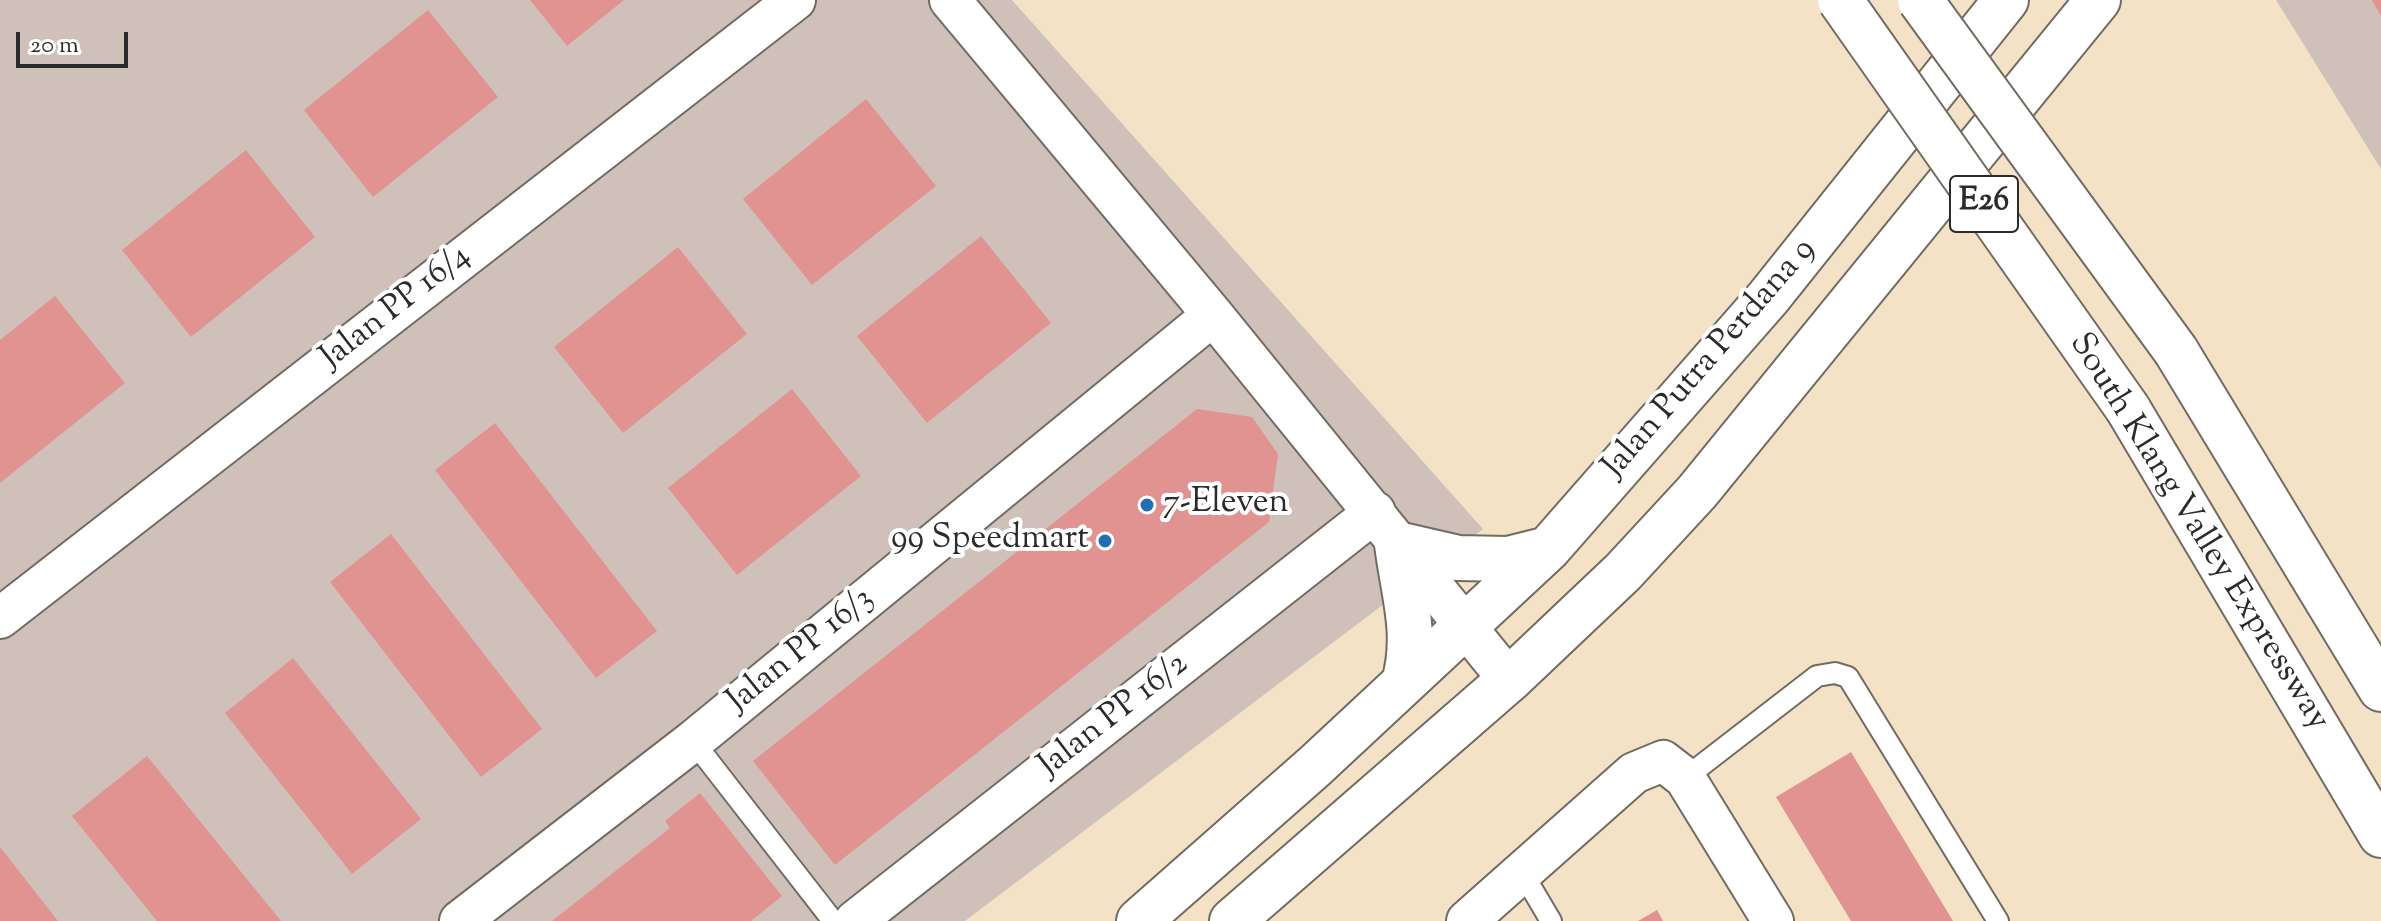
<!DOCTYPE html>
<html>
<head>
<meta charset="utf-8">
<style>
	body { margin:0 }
	#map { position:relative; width:2381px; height:921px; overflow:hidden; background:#f3e2c6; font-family:"Sorts Mill Goudy",serif }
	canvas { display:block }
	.scale { position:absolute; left:16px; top:32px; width:112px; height:36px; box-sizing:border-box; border:4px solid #2b2b2b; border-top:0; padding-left:10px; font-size:24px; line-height:28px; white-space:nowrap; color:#2b2b2b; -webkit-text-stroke:6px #fff; paint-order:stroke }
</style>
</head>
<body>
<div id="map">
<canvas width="2381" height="921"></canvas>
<div class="scale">20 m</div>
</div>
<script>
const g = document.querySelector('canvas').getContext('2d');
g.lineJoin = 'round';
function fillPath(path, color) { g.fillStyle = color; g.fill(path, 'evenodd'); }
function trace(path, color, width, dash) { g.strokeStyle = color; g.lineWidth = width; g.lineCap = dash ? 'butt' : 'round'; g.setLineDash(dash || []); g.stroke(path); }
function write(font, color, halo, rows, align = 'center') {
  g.font = font + ' "Sorts Mill Goudy",serif'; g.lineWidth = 8; g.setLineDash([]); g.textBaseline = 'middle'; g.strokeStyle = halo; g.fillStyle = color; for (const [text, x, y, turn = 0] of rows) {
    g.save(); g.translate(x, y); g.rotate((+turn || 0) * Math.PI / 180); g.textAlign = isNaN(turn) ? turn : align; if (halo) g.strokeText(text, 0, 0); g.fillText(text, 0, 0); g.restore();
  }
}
const industrial = new Path2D(`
	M0 0H1012L1483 529 965 921H0Z
	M2276 0H2381V169Z`);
const building = new Path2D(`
	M530 0H624L567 46Z
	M2372 0H2381V16Z
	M428 10 498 97 373 197 304 110Z
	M866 99 936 186 812 285 743 199Z
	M246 150 315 237 191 337 122 250Z
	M981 236 1051 323 927 423 857 336Z
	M678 247 747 334 623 433 554 347Z
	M55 296 125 383 0 483V340Z
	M792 389 861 476 737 575 668 488Z
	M1197 409 1252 417 1278 454 1269 522 835 865 753 761Z
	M495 423 657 631 596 678 435 470Z
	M391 534 542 729 481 777 330 582Z
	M293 658 421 819 352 874 225 713Z
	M1851 752 1953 921H1851L1776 797Z
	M147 756 281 921H157L72 816Z
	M700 793 782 896 751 921H552L670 828 665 821Z
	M0 847 58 921H0Z
	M1657 910 1663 921H1638Z`);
const lane = new Path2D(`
	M693 741 833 921
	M1685 778 1817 676 1835 673 1848 677 1998 921
	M1522 872 1551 921`);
const street = new Path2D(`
	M950 0 1213 315 1509 680
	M0 618 795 0
	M460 921 693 741 1213 315
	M855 921 1375 512
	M1467 921 1634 773 1663 761 1685 778 1773 921`);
const secondary = new Path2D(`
	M1404 683C1418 632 1403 594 1397 544L1458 558 1508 559 1548 549
	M1139 921 1315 766 1548 549 1768 298 2006 0
	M1232 921 1509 680 1623 572 1697 492 2098 0`);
const highway = new Path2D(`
	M2176 351 2381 689
	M2128 409 2381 835`);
const highwayBridge = new Path2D(`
	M1840 0 2128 409
	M1920 0 2176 351`);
const markers = [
	[1147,505,8,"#1f6fb2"],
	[1105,541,8,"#1f6fb2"]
];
const shields = [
	[1984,204,68]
];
const shieldNames = [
	["E26",1984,204]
];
const streetNames = [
	["Jalan PP 16/4",397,309,-38],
	["Jalan Putra Perdana 9",1711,360,-49],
	["South Klang Valley Expressway",2197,533,58],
	["Jalan PP 16/3",802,652,-39],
	["Jalan PP 16/2",1115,717,-38]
];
const poiNames = [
	["7-Eleven",1163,505],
	["99 Speedmart",1089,541,"right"]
];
fillPath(industrial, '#cfc1ba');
fillPath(building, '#e19392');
trace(lane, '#716b61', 24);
trace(street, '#716b61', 44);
trace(secondary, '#716b61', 48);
trace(highway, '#716b61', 48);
trace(lane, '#fff', 20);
trace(street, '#fff', 40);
trace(secondary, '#fff', 44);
trace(highway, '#fff', 44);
trace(highwayBridge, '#716b61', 48, []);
trace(highwayBridge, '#fff', 44);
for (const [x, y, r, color] of markers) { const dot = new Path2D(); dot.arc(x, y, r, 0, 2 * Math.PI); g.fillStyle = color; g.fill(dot); trace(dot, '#fff', 3); }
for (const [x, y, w] of shields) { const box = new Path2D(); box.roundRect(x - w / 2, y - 28, w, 56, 6); g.fillStyle = '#fff'; g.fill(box); trace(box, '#2b2b2b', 2); }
write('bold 32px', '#2b2b2b', null, shieldNames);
write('34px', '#2b2b2b', '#fff', streetNames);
write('34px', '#2b2b2b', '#fff', poiNames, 'left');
</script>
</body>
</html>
